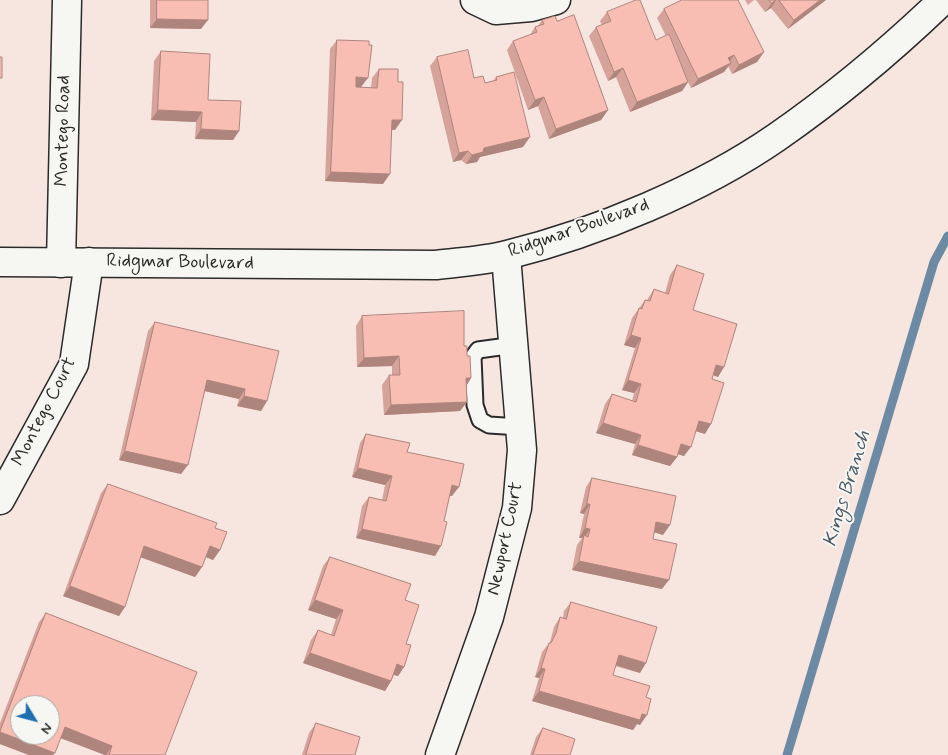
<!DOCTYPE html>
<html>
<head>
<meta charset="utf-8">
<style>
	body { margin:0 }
	#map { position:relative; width:948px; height:755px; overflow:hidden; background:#f7e5df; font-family:Mynerve,sans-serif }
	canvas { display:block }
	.north { position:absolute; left:10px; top:695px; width:50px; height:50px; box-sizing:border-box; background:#f6f6f2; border:1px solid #a5a5a2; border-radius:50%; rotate:127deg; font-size:14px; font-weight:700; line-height:20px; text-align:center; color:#2b2b2b }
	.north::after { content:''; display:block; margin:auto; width:18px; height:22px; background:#1f6fb2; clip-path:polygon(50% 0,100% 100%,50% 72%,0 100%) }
</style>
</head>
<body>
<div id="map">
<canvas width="948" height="755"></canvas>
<div class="north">N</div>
</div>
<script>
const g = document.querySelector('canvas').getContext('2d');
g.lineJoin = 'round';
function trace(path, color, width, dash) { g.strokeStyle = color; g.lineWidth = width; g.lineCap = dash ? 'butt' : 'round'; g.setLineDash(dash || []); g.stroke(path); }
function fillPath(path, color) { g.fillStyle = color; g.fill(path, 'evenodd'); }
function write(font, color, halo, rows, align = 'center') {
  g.font = font + ' Mynerve,sans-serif'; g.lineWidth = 4; g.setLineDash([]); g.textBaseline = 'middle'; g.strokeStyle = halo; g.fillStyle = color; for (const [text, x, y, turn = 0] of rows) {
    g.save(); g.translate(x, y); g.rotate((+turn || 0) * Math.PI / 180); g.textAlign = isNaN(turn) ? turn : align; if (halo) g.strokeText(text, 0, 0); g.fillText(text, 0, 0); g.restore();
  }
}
const stream = new Path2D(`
	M787 755 934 262 948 236`);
const lane = new Path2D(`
	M515 345 478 350 473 357 475 405 480 420 489 425 520 427`);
const street = new Path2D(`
	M475 0 496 10 531 7 556 0
	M61 263 67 0
	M0 500 74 364 89 262
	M440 755 489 617 517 508 522 450 506 256`);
const secondary = new Path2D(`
	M0 262 436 265C460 262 484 261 507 255 596 233 702 189 777 137 836 96 891 50 943 0`);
const wall = new Path2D(`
	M150 0H208L201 29 150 28Z
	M745 0H754L748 5Z
	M756 0H826L788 29 771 8 765 12Z
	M664 9 764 52 757 62 732 74 728 66 724 72 691 88 688 82 682 91 630 112 616 77 608 81 589 36 596 27 602 25 600 21 607 12 656 40 666 36 657 18Z
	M542 20 557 21 608 110 601 120 549 139 538 106 528 110 507 50 513 41 530 35 535 27 538 26Z
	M337 40 361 87 371 88 372 78 379 69 395 130H392L383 184 325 181 330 49Z
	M161 51 208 100 239 131 233 140 195 139 196 122 151 120 154 61Z
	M437 57 485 83 493 81 496 77 523 147 480 157 477 162 466 164 461 160 453 162 430 66Z
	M677 265 693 310 724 367 718 377 713 375 712 379 705 434 696 431 684 456 678 454 677 457 670 466 632 455 635 444 596 433 605 404 612 394 632 401 634 393 622 390 635 348 624 345 632 318 645 300H647L654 289 665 293 670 275Z
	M362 316 464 346 467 356 471 378 466 386 467 402 460 411 384 415 382 385 389 375H392V366L357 367 356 326Z
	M155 322 267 401 261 411 237 406 239 399 205 391 181 474 119 460 148 331Z
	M366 434 407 452 452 496H450L435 556 356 538 362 506 369 497 382 500 385 485 352 477 360 443Z
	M592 478 663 535 654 532 653 539 662 589 572 570 577 545 582 538H579L584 514 580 513 586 487Z
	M108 484 215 528 220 550 213 560 206 557 202 567 195 577 141 557 119 616 63 596 101 493Z
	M330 557 405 600 406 644 404 667 398 676 394 675 391 681 385 691 303 663 311 640 318 630 331 635 336 619 308 610 323 566Z
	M571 602 640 673 615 666 613 675 646 697 640 725 637 724 633 730 532 701 539 678 535 677 542 652 550 642 554 627 560 617 563 618 564 611Z
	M46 613 165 755H105L60 738 53 755H29L0 744V723L39 622Z
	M316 723 355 755H302L309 733Z
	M543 728 570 755H530L536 737Z`);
const shadedWall = new Path2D(`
	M775 0H776L771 8 765 12 772 3Z
	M820 0H826L788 29 794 20Z
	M157 19 208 20 201 29 150 28Z
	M764 52 757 62 732 74 739 65Z
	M734 55 728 64 731 63 724 72 691 88 698 79 728 58Z
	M623 68 616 77 608 81 614 72Z
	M356 77 368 78 361 87H350Z
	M688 82 682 91 630 112 637 102Z
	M544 97 538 106 528 110 535 100Z
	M158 110 202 112 196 122 151 120Z
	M608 110 601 120 549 139 556 129Z
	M392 120H402L395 130 386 129Z
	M201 129 239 131 233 140 195 139Z
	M530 137 523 147 480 157 477 162 466 164 472 155 484 148Z
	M468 151 461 160 453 162 459 153Z
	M331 172 390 174 383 184 325 181Z
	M631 335 641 338 635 348 624 345Z
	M399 356 392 366 357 367 364 358Z
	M716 365 724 367 718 377 710 374Z
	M466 378H471L465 388Z
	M207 380 245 389 239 399 200 390Z
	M628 380 641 384 634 393 622 390Z
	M244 396 267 401 261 411 237 406Z
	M467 402 460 411 384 415 391 405Z
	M699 421 711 424 705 434 692 430Z
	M603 423 641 435 635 444 596 433Z
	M681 444 691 447 684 456 674 453Z
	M638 445 677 457 670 466 632 455Z
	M125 451 188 465 181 474 119 460Z
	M358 468 392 476 385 485 352 477Z
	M452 485 459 487 452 496 445 495Z
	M587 504H590L584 514 580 513Z
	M656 522 670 525 663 535 650 531Z
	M585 528 590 529 583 539 584 535 582 538H579Z
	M362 529 441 546 435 556 356 538Z
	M144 546 202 567 195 577 137 556Z
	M210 546 220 550 213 560 203 556Z
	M579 561 669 580 662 589 572 570Z
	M70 586 125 607 119 616 63 596Z
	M315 600 343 610 336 619 308 610Z
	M310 653 391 681 385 691 303 663Z
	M619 655 646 663 640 673 612 664Z
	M397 664 404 667 398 676 391 674Z
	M541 668 545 669 539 678 535 677Z
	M539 691 642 714 647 715 640 725 637 724 633 730 532 701Z
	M65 727 112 746 106 755H105L58 737Z
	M0 732 55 753 53 755H29L0 744Z`);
const building = new Path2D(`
	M157 0H208V20L157 19Z
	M636 0H640L656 40 669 34 688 82 637 102 623 68 614 72 596 27 611 21 607 12Z
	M682 0H738L764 52 739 65 734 55 728 58 731 63 698 79 664 9Z
	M769 0H775L772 3Z
	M779 0H820L794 20Z
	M574 15 608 110 556 129 544 97 535 100 513 41 537 32 535 27 544 24 542 20 555 16 557 21Z
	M337 40 369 41V45H372L368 78 356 77V87L377 88 379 69H398V82H403L402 120H392L390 174 331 172Z
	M468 50 474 78 483 76 485 83 497 80 496 77 514 72 530 137 484 148 483 152 472 155 468 151 459 153 437 57Z
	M161 51 210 54 208 100 241 101 239 131 201 129 202 112 158 110Z
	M0 57H2V78H0Z
	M677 265 704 274 693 310 737 324 724 367 716 365 712 379 724 383 711 424 699 421 691 447 681 444 677 457 638 445 641 435 603 423 612 394 636 402 641 384 628 380 641 338 631 335 639 308 642 309 645 300 650 301 654 289 668 294Z
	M464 311V346H467V356H470L471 378H466L467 402 391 405 389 375H400L399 356 364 358 362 316Z
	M155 322 279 351 267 401 244 396 245 389 207 380 188 465 125 451Z
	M366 434 410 443 407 452 464 464 459 487 452 485 444 521 447 522 441 546 362 529 369 497 386 501 392 476 358 468Z
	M592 478 676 496 670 525 656 522 653 539 677 544 669 580 579 561 584 535 588 537 590 529 585 528 590 504H587Z
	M108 484 217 523 215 528 227 532 220 550 210 546 202 567 144 546 125 607 70 586Z
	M330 557 411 584 405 600 419 605 406 644 411 645 404 667 397 664 391 681 310 653 318 630 334 636 343 610 315 600Z
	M571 602 657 627 646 663 619 655 613 675 650 686 646 697 651 699 647 715 642 714 640 720 539 691 545 669 541 668 549 643H551L556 633 560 617 566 619Z
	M46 613 197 672 165 755H109L112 746 65 727 55 753 0 732ZM20 705H50V735H20Z
	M316 723 360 737 355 755H306Z
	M543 728 575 739 570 755H533Z`);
const streetNames = [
	["Montego Road",64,131,-89],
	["Ridgmar Boulevard",579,229,-19],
	["Ridgmar Boulevard",180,263,1],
	["Montego Court",45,412,-63],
	["Newport Court",506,539,-78]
];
const waterNames = [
	["Kings Branch",848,489,-73]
];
trace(stream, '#6d8aa4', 9);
trace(lane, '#2b2b2b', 19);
trace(street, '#2b2b2b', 31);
trace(secondary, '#2b2b2b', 31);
trace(lane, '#f6f6f2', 15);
trace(street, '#f6f6f2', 28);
trace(secondary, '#f6f6f2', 28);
fillPath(wall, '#d6a39a');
fillPath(shadedWall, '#ae857d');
fillPath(building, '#f9beb3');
trace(building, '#ae857d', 1);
write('19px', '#2b2b2b', '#f6f6f2', streetNames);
write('italic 20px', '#4c5a68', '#f6f6f2', waterNames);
</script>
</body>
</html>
